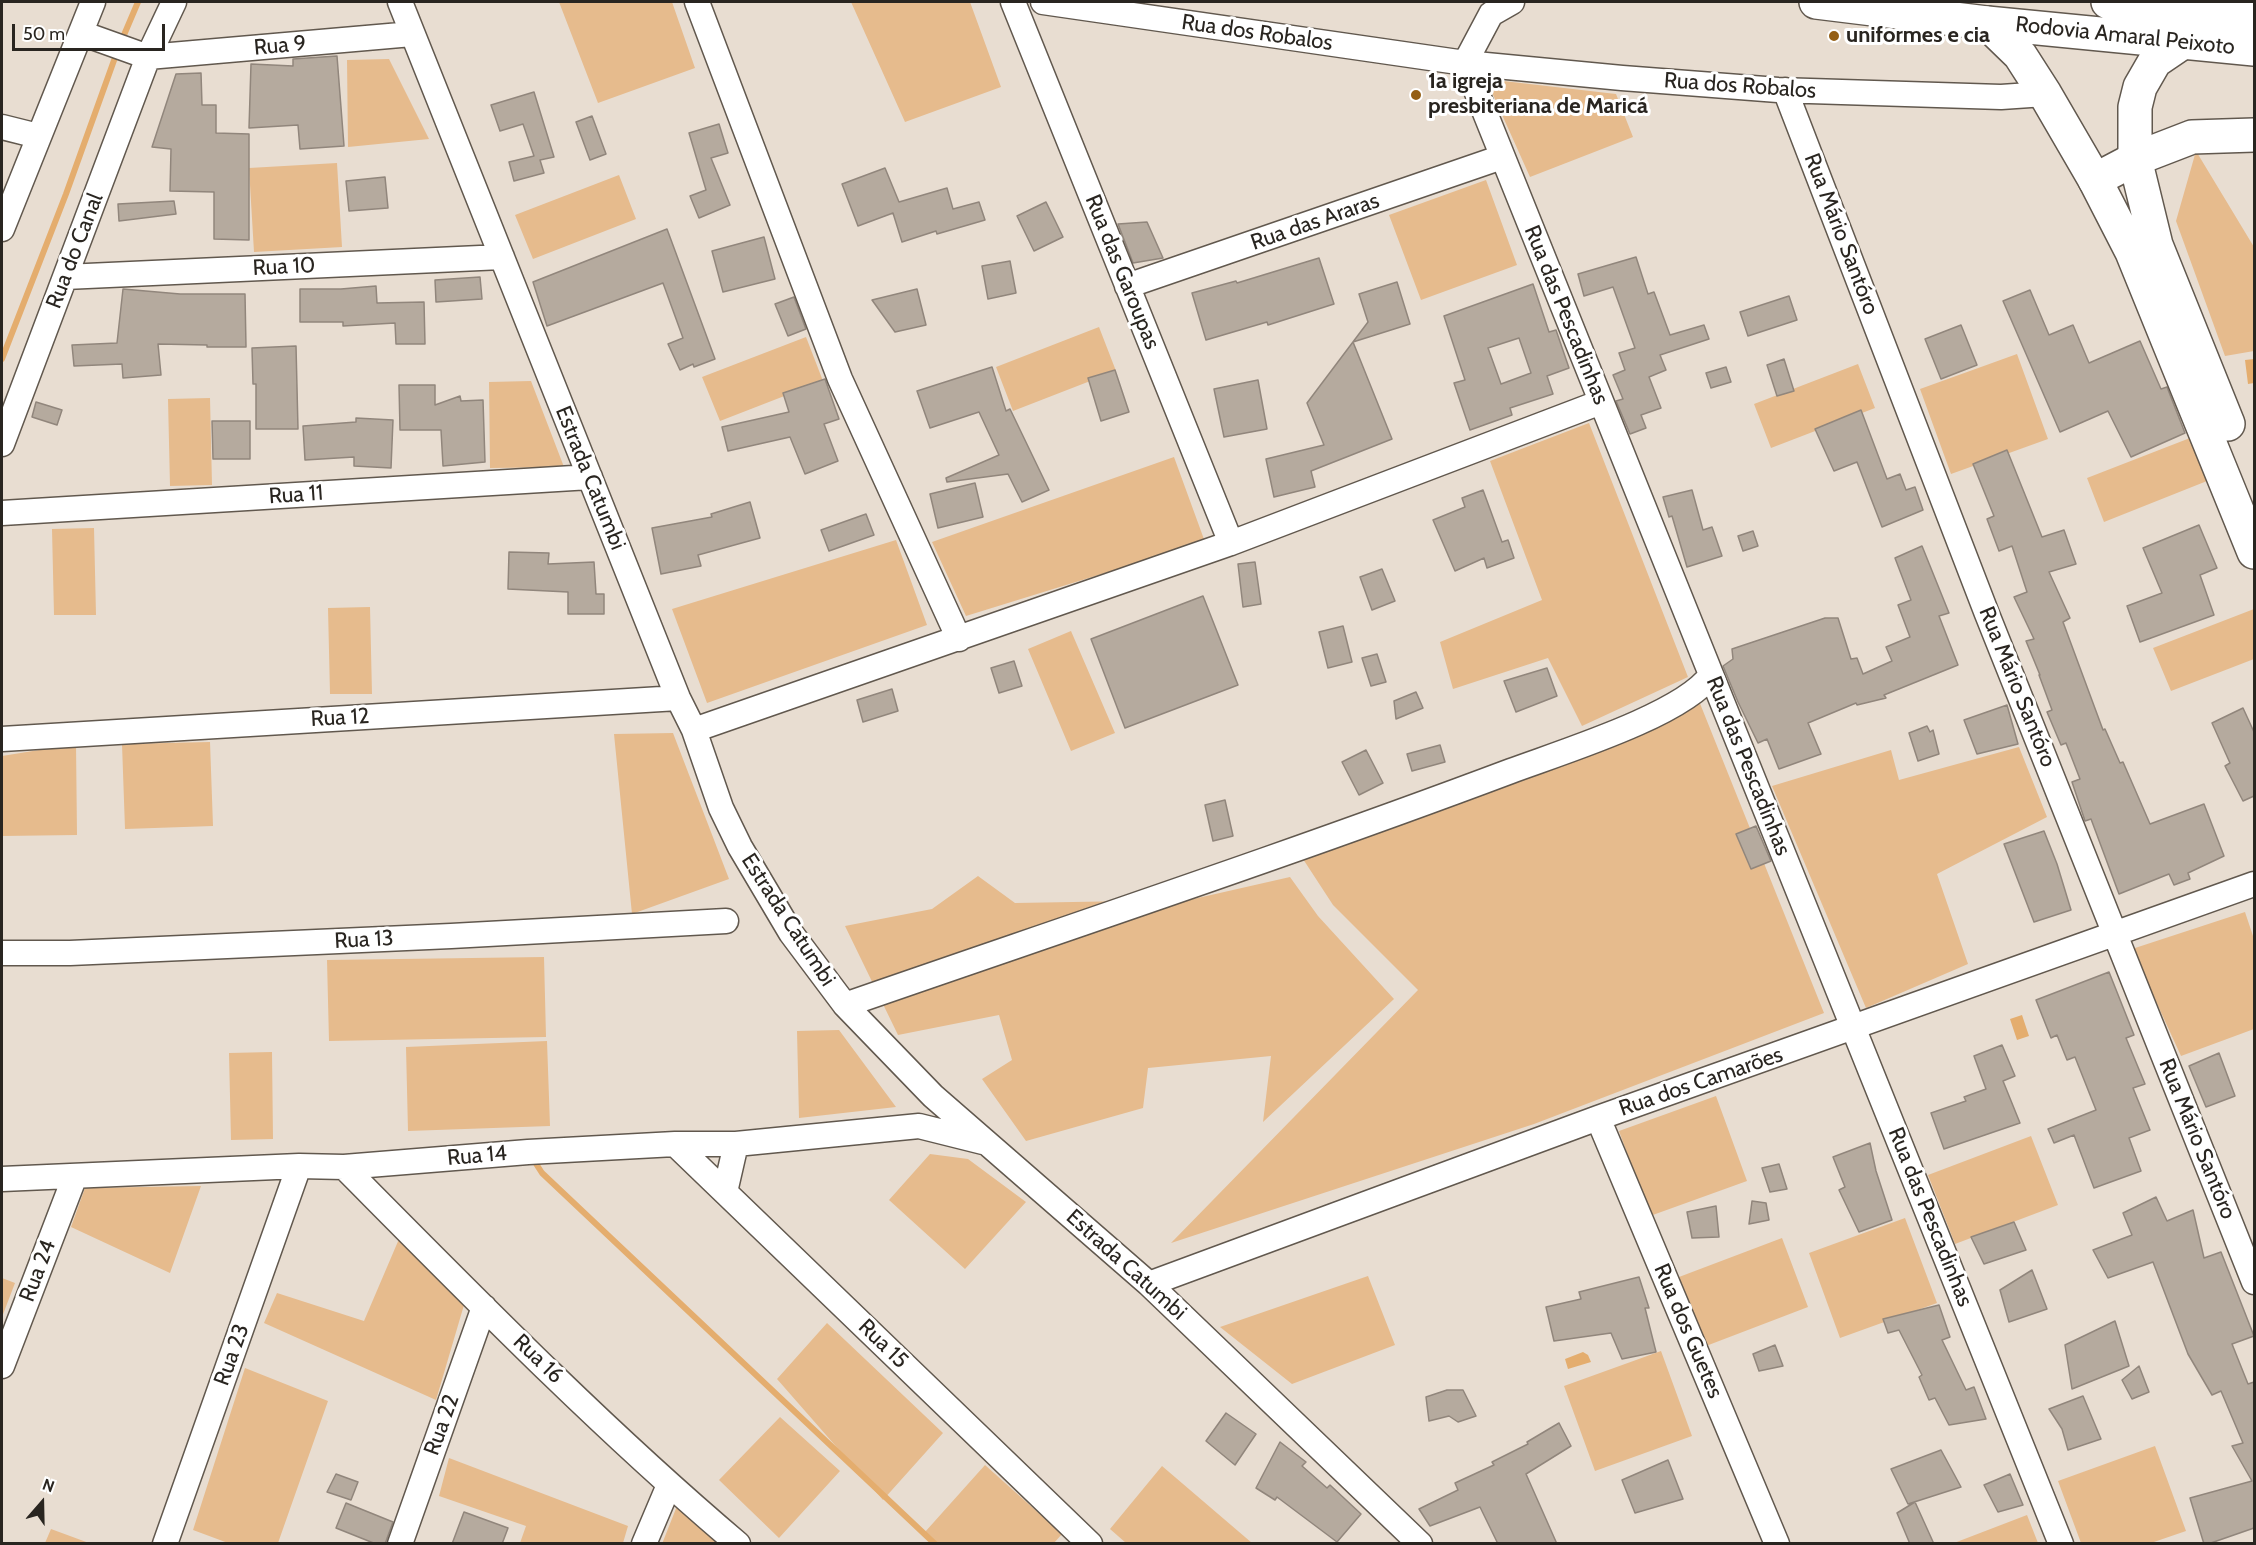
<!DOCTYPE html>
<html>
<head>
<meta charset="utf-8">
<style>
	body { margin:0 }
	#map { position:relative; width:2256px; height:1545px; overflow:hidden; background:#e8ddd1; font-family:Cabin,sans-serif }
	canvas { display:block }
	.frame { position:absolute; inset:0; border:3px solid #292520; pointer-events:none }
	.north { position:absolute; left:12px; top:1473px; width:60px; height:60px; -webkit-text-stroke:4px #fff; paint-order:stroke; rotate:20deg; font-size:16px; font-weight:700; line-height:24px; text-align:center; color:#292520 }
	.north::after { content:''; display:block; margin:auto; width:21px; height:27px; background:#292520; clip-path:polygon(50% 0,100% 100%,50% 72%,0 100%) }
	.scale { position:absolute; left:12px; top:24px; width:153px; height:27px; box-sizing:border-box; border:3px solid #292520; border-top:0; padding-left:8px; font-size:18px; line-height:21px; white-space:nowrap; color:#292520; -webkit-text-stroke:4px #fff; paint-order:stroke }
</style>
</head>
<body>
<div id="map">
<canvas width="2256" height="1545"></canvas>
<div class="frame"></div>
<div class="north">N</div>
<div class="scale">50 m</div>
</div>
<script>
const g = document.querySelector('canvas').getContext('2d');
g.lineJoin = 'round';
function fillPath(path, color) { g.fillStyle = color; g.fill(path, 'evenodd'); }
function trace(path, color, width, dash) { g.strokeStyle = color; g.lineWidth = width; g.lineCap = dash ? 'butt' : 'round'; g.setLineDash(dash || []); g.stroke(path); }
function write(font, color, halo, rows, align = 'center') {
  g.font = font + ' Cabin,sans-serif'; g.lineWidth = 6; g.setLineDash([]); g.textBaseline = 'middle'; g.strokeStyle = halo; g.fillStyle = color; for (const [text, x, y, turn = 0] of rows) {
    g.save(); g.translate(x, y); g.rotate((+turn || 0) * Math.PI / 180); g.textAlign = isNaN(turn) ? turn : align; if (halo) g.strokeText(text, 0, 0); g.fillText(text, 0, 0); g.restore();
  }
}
const green = new Path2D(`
	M559 2H672L695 68 598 103Z
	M851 2H970L1001 87 905 122Z
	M389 59 429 139 348 147 347 60Z
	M1486 79 1616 94 1633 137 1530 177Z
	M2196 151 2254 247V351L2225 356 2176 221Z
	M337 163 342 247 254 252 249 168Z
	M619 175 636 219 533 259 515 215Z
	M1486 180 1517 265 1421 300 1389 215Z
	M1099 327 1116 371 1013 411 996 367Z
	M806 337 823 381 720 421 702 377Z
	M2017 354 2048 439 1951 474 1920 389Z
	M1858 364 1875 408 1771 448 1754 404Z
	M531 381 564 467 490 468 489 382Z
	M210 398 212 485 170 486 168 399Z
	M1589 423 1688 677 1582 726 1548 658 1453 689 1440 642 1542 600 1490 461Z
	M2190 438 2207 481 2104 522 2087 478Z
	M1174 457 1205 542 966 616 932 542Z
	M94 528 96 615H54L52 529Z
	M896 540 927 625 707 703 672 609Z
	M370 607 372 694H330L328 608Z
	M2254 609V659L2171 691 2153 648Z
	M1071 631 1115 733 1071 751 1028 649Z
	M1699 701 1824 1013 1534 1124 1171 1243 1418 990 1333 905 1303 859Z
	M673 733 729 879 632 914 614 734Z
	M210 742 213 826 125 829 122 744Z
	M76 744 77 835 2 836V756Z
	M2019 747 2047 817 1937 874 1968 964 1866 1008 1772 786 1891 750 1899 780Z
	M978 876 1015 903 1189 900 1290 877 1318 916 1394 999 1263 1122 1271 1056 1148 1068 1143 1108 1026 1141 982 1079 1012 1060 999 1015 898 1035 845 926 932 909Z
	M2245 912 2254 939V1029L2181 1056 2132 949Z
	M544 957 546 1037 329 1041 327 960Z
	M839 1030 896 1107 799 1118 797 1031Z
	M547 1041 550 1126 408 1131 406 1047Z
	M272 1052 273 1139 231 1140 229 1053Z
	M1716 1096 1747 1181 1650 1216 1619 1131Z
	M2031 1136 2058 1205 1955 1244 1928 1175Z
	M930 1154 968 1159 1026 1202 965 1269 889 1200Z
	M201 1186 170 1273 71 1227 85 1188Z
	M1905 1218 1937 1303 1840 1338 1809 1253Z
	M1782 1238 1808 1307 1706 1346 1679 1277Z
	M399 1239 464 1305 436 1400 264 1323 277 1293 364 1321Z
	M1368 1276 1395 1345 1292 1384 1220 1327Z
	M2 1278 15 1283 2 1317Z
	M827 1323 943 1433 883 1500 777 1379Z
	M1661 1351 1692 1436 1595 1471 1564 1386Z
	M245 1368 328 1401 278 1543H228L193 1530Z
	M780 1417 840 1471 779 1538 719 1480Z
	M2155 1446 2186 1531 2151 1543H2081L2058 1481Z
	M449 1458 628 1526 623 1543H520L526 1526 439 1496Z
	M985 1465 1062 1534 1054 1543H937L925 1532Z
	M1162 1466 1252 1543H1126L1110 1529Z
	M677 1506 722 1544H662Z
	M2027 1515 2038 1543H1954Z
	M51 1529 89 1543H45Z`);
const water = new Path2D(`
	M2254 359V383L2248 384 2245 360Z
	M2022 1015 2029 1036 2017 1040 2010 1019Z
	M1583 1352 1588 1355 1591 1362 1568 1369 1565 1359Z`);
const stream = new Path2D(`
	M121 42 138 2
	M2 359 66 194 117 52
	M533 1159 542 1173 935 1544`);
const building = new Path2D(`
	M337 56 344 146 300 149 298 125 249 128 251 64 293 66V59Z
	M201 73 202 105H216V133L249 134V240L214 239V192L170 191 171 149 152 147 176 74Z
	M534 92 554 157 540 160 544 173 514 181 509 162 534 156 523 124 500 131 491 105Z
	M592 116 606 154 590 160 576 122Z
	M719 124 728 153 711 158 730 205 699 218 690 196 706 190 689 133Z
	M885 168 899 202 947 188 953 209 979 202 985 220 937 234 936 231 902 242 893 213 858 226 842 184Z
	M385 177 388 208 349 211 346 181Z
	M174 201 176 214 119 221 118 204Z
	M1046 202 1063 237 1034 251 1017 216Z
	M1147 222 1163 258 1133 263 1118 224Z
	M667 229 715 359 694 367 693 364 680 370 668 344 683 338 663 283 547 326 533 282Z
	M764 237 775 279 723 292 712 251Z
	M1636 257 1648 294 1654 292 1670 335 1704 325 1709 339 1660 355 1666 370 1649 377 1661 408 1641 415 1646 428 1630 434 1616 401 1623 399 1613 375 1625 370 1619 353 1635 348 1613 287 1584 296 1578 274Z
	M1319 258 1334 304 1268 325 1267 322 1206 340 1192 293 1236 281 1237 283Z
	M1010 261 1016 293 988 299 982 266Z
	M480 277 482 299 436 302 435 280Z
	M1397 282 1410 324 1353 342 1392 439 1311 471 1315 487 1274 497 1266 459 1324 445 1307 403 1368 322 1359 294Z
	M1533 284 1549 332 1556 330 1569 368 1547 376 1553 394 1510 408 1512 415 1470 430 1454 383 1465 380 1444 316ZM1519 338 1531 373 1501 384 1488 348Z
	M376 286 377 303 424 302 425 344H396L395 323 343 326V322H300V289H341Z
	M123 289 180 294H245L246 347H207V345L158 344 161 375 123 378 122 364 74 366 72 345 117 343Z
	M917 289 926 325 895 332 872 300Z
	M2030 290 2049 335 2073 325 2089 363 2140 341 2161 389 2167 387 2185 433 2131 457 2108 411 2060 432 2003 301Z
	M1789 296 1797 320 1748 336 1740 312Z
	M794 297 806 329 788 336 775 304Z
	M1961 325 1977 365 1941 379 1925 339Z
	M296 346 298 429H256V384H253L252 348Z
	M1784 359 1794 391 1777 396 1767 365Z
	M992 367 1006 411 1010 409 1049 490 1022 502 1008 474 947 482 946 478 999 455 979 412 930 428 917 391Z
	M1726 367 1731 382 1711 388 1706 373Z
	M1115 370 1129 412 1101 421 1088 378Z
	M825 379 839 419 824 424 838 461 805 474 790 437 728 451 722 427 789 412 783 393Z
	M1258 380 1267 429 1224 437 1214 389Z
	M399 385H435V405L460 396 461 401 483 400 485 462 443 466 441 430H400Z
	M36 402 62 410 57 425 32 417Z
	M1861 410 1887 479 1900 474 1906 490 1915 487 1923 510 1882 527 1857 462 1834 471 1815 429Z
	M356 418 393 420 391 468 354 466V457L305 460 303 426 356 422Z
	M212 421H250V459H213Z
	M2007 450 2042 537 2064 530 2076 564 2049 572 2070 618 2063 622 2103 730 2105 729 2120 763 2123 762 2150 824 2204 804 2224 856 2188 873 2190 879 2174 885 2169 874 2119 894 2091 819 2085 821 2072 782 2080 779 2066 743 2061 745 2047 712 2052 710 2039 675H2040L2026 641 2034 639 2014 597 2027 592 2012 546 1999 551 1987 519 1994 516 1973 464Z
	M975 483 983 517 938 528 930 494Z
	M1483 490 1502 542 1508 540 1514 558 1487 568 1484 558 1455 571 1433 520 1465 507 1462 498Z
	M1692 490 1703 530 1712 527 1722 556 1687 567 1672 516 1669 517 1663 497Z
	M750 502 760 538 698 555 701 566 661 574 652 528 712 517 711 514Z
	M866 514 874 535 829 551 821 530Z
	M2199 525 2217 568 2200 575 2214 615 2140 642 2127 606 2162 593 2143 548Z
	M1753 531 1758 546 1743 551 1738 536Z
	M1922 546 1949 613 1939 616 1958 665 1884 695 1886 698 1857 705 1856 703 1808 723 1821 754 1779 769 1767 739 1758 743 1738 702 1723 666 1733 659 1732 649 1825 618H1838L1851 659 1857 658 1863 674 1892 661 1886 647 1910 637 1898 605 1911 600 1895 558Z
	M509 552 549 553 548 564 594 562 596 594H604V614H568V592L508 589Z
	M1255 562 1261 604 1243 607 1238 564Z
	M1382 569 1395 601 1372 610 1360 577Z
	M1203 596 1238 685 1125 728 1091 639Z
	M1343 626 1352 662 1328 668 1319 632Z
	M1377 654 1386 682 1371 686 1362 658Z
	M1014 661 1022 686 999 693 991 668Z
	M1547 668 1557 696 1516 712 1504 681Z
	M892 689 898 711 863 722 857 700Z
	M1416 692 1423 708 1396 719 1394 701Z
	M2007 705 2018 744 1977 754 1964 720Z
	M2243 708 2254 732V796L2243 801 2225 766 2230 763 2212 723Z
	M1927 726 1930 732 1933 730 1939 754 1918 761 1909 733Z
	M1440 745 1445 762 1412 771 1407 754Z
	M1366 750 1383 783 1359 795 1342 762Z
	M1225 800 1233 836 1213 841 1205 805Z
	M1756 826 1771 861 1751 869 1736 834Z
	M2044 831 2057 864 2071 910 2034 922 2004 844Z
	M2109 972 2134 1035 2126 1038 2145 1084 2133 1088 2150 1130 2129 1138 2141 1171 2094 1188 2074 1135 2054 1143 2048 1129 2096 1110 2075 1057 2067 1060 2057 1035 2051 1038 2036 1000Z
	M2002 1045 2015 1076 2003 1081 2020 1123 1944 1149 1931 1113 1966 1101 1964 1097 1986 1089 1974 1056Z
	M2219 1053 2235 1096 2206 1107 2189 1066Z
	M1870 1143 1876 1171 1892 1220 1859 1232 1839 1190 1845 1187 1833 1157Z
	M1779 1164 1787 1189 1770 1192 1762 1168Z
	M2156 1197 2167 1221 2193 1210 2204 1258 2221 1252 2254 1336 2232 1344 2248 1384 2254 1382V1528L2208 1544H2204L2190 1498 2252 1481 2232 1446 2243 1443 2221 1391 2212 1395 2188 1354 2153 1262 2108 1278 2093 1250 2132 1235 2123 1213Z
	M1752 1201 1766 1203 1769 1220 1749 1224Z
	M1716 1206 1719 1237 1692 1238 1687 1212Z
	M2014 1222 2026 1250 1984 1264 1971 1237Z
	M2032 1270 2047 1309 2009 1322 2000 1290Z
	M1639 1277 1649 1308H1645L1656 1352 1622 1359 1611 1333 1554 1341 1546 1307 1581 1299 1579 1292Z
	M1939 1305 1950 1337 1942 1340 1966 1390 1974 1387 1986 1419 1949 1425 1935 1398 1929 1400 1919 1377 1922 1375 1899 1330 1888 1333 1883 1319Z
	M2115 1321 2129 1366 2072 1389 2065 1345Z
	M1775 1345 1783 1366 1759 1371 1753 1354Z
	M2139 1366 2149 1392 2132 1399 2122 1380Z
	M1447 1390H1463L1476 1416 1458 1422 1449 1416 1429 1421 1426 1397Z
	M2083 1396 2101 1439 2068 1450 2062 1429 2049 1409Z
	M1226 1413 1256 1434 1235 1465 1206 1441Z
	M1559 1423 1571 1446 1526 1474 1557 1544H1498L1480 1507 1430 1526 1419 1509 1458 1490 1455 1483 1494 1465 1492 1462 1528 1444 1527 1442Z
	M1280 1442 1306 1462 1302 1466 1327 1488 1330 1485 1361 1514 1337 1542 1277 1497 1275 1500 1256 1488Z
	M1941 1450 1961 1487 1908 1504 1891 1469Z
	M1668 1460 1683 1499 1635 1513 1622 1480Z
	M336 1474 358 1482 351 1500 327 1492Z
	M2010 1474 2023 1505 1998 1512 1984 1485Z
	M1915 1502 1934 1544H1910L1897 1513Z
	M346 1503 393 1522 385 1544H376L336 1528Z
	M464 1512 508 1528 502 1544H452Z`);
const street = new Path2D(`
	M400 2 678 698 694 730 721 808 740 847 791 933 845 1005 933 1096 1149 1284 1420 1544
	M697 2 840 379 959 639
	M1013 2 1231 543
	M1043 2 1465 63 1622 78 1778 90 2001 97 2045 94
	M1512 2 1491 14 1465 63 2061 1544
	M81 33 148 57 412 34
	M1785 90 1987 614 2254 1282
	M2 127 38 136
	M2 229 93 2
	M65 277 502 257
	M1127 286 1502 157
	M2 444 148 57 174 2
	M2 513 590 477
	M694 730 1231 543 1601 402
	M2 739 678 698
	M2 953H70L451 936 726 921
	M845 1005C1067 928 1290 854 1511 771 1559 753 1683 715 1711 675
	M1598 1118 1777 1544
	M675 1144 1090 1544
	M344 1167C472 1296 600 1427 738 1544
	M2 1179 299 1166 344 1167 528 1152 675 1144H736L919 1126 983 1142
	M725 1192 736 1144
	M1149 1284 1598 1118 2254 884
	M2 1366 75 1176
	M165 1544 299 1166
	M400 1544 484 1307
	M644 1544 669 1485`);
const secondary = new Path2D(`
	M2095 180 2135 159 2192 137 2254 135`);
const primary = new Path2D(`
	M1987 23 2020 55 2045 94 2095 180 2132 252 2254 552
	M2183 42 2155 61 2140 87 2135 107V159L2156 245 2228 424`);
const highway = new Path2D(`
	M1816 2 1987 23 2254 49
	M2108 2 2254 17`);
const markers = [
	[1834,36,6,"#945f15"],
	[1416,95,6,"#945f15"]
];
const streetNames = [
	["Rua dos Robalos",1257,33,8],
	["Rodovia Amaral Peixoto",2125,36,6],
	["Rua 9",280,46,-5],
	["Rua dos Robalos",1740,86,4],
	["Rua das Araras",1315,222,-19],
	["Rua Mário Santóro",1841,234,69],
	["Rua do Canal",75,251,-69],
	["Rua 10",284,267,-3],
	["Rua das Garoupas",1122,272,68],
	["Rua das Pescadinhas",1566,315,68],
	["Estrada Catumbi",590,478,68],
	["Rua 11",296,495,-4],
	["Rua Mário Santóro",2017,687,68],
	["Rua 12",340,718,-3],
	["Rua das Pescadinhas",1748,766,68],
	["Estrada Catumbi",788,920,57],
	["Rua 13",364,940,-3],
	["Rua dos Camarões",1701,1082,-19],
	["Rua Mário Santóro",2197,1139,68],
	["Rua 14",477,1156,-5],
	["Rua das Pescadinhas",1930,1217,68],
	["Estrada Catumbi",1126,1265,42],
	["Rua 24",38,1271,-69],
	["Rua dos Guetes",1688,1331,67],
	["Rua 15",883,1344,44],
	["Rua 23",232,1355,-70],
	["Rua 16",538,1359,44],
	["Rua 22",442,1425,-70]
];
const poiNames = [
	["uniformes e cia",1846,36],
	["1a igreja",1428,82],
	["presbiteriana de Maricá",1428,107]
];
fillPath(green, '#e6bb8d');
fillPath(water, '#e4ad6e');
trace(stream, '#e4ad6e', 6);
fillPath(building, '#b5aa9e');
trace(building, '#91867c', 1.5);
trace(street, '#61584e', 27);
trace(secondary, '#61584e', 36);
trace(primary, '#61584e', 36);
trace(highway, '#61584e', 36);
trace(street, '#fff', 24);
trace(secondary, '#fff', 33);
trace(primary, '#fff', 33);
trace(highway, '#fff', 33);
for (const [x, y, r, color] of markers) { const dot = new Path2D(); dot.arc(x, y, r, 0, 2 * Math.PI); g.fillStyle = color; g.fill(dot); trace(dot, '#fff', 2); }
write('22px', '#292520', '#fff', streetNames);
write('bold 22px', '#292520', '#fff', poiNames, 'left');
</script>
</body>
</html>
